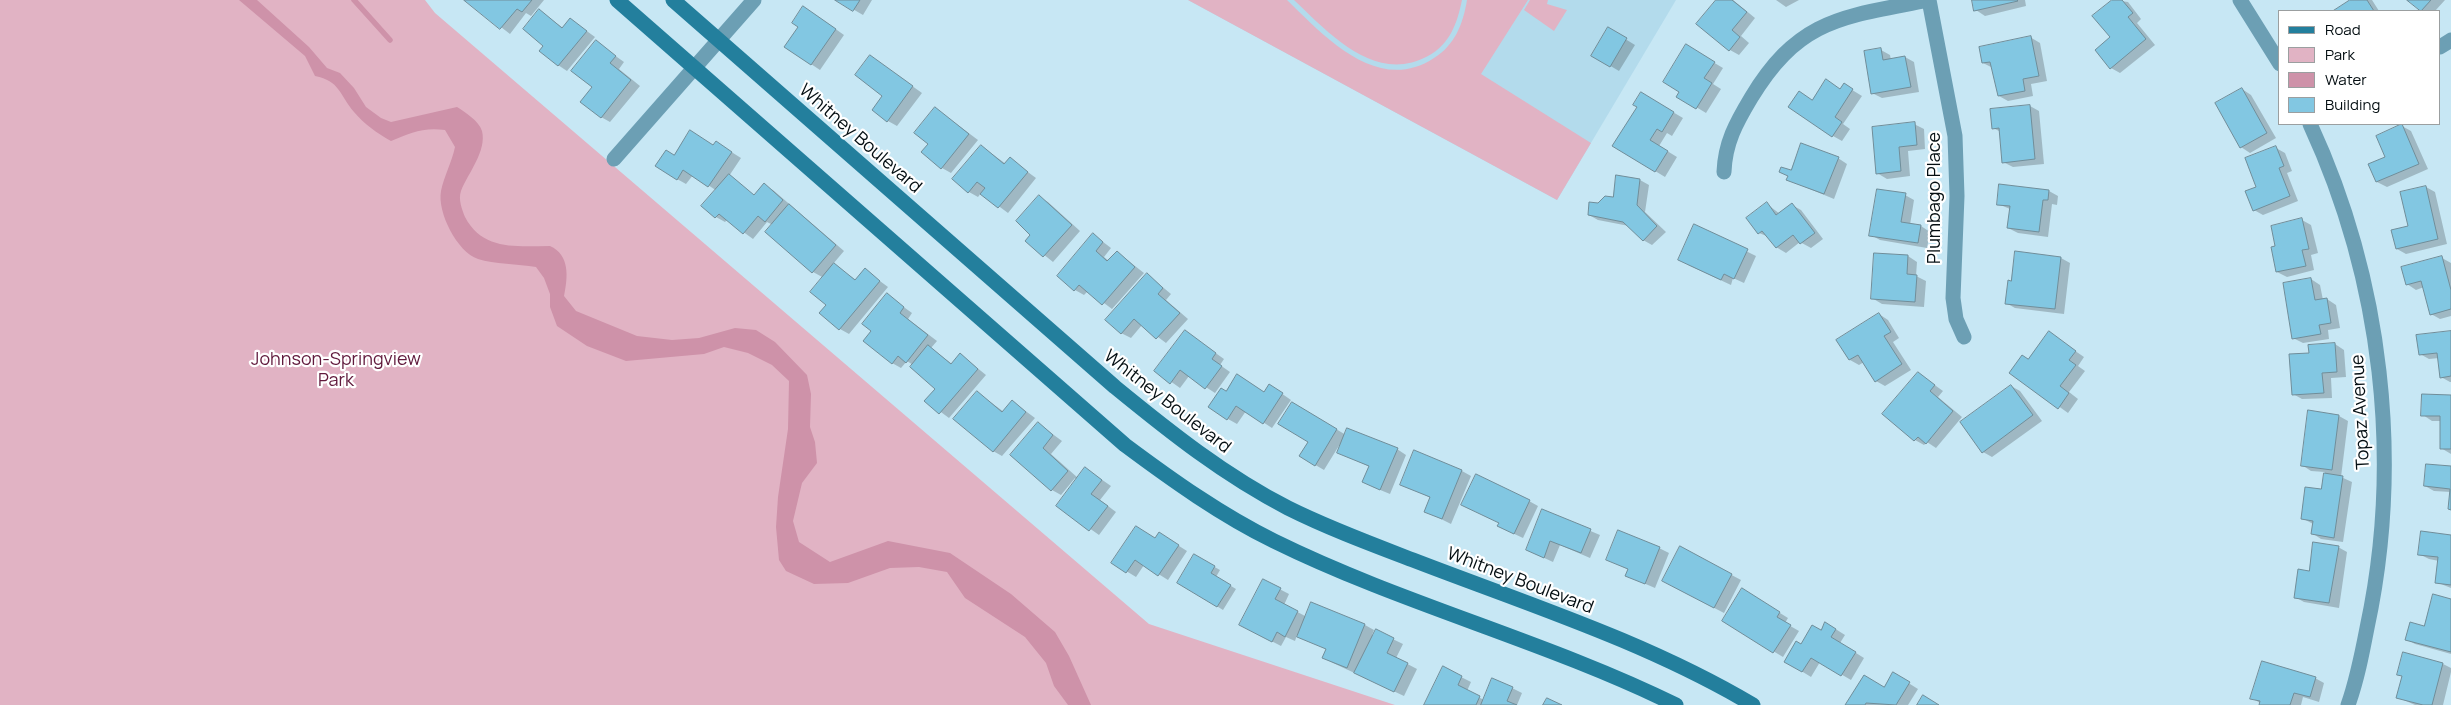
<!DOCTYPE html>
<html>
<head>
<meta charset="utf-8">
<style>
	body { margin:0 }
	#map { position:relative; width:2451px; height:705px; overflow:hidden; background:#c7e7f4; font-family:Manrope,sans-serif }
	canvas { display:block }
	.legend { position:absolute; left:2278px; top:10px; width:162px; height:115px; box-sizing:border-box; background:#fff; border:1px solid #9b9fa0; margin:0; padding:6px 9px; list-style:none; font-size:15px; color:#040e12 }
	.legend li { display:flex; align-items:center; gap:10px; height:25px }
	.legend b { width:25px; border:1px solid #9b9fa0 }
</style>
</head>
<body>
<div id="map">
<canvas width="2451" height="705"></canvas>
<ul class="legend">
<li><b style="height:6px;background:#237f9d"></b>Road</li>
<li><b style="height:14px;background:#e1b3c4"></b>Park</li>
<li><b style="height:14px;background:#ce92a9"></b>Water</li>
<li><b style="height:14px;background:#82c7e2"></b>Building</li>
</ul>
</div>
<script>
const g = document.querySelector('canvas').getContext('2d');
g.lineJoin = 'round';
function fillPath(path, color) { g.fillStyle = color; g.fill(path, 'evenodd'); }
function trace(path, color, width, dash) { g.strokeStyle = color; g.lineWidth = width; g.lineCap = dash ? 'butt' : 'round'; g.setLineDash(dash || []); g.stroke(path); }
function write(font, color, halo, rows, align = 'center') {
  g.font = font + ' Manrope,sans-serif'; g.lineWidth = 4.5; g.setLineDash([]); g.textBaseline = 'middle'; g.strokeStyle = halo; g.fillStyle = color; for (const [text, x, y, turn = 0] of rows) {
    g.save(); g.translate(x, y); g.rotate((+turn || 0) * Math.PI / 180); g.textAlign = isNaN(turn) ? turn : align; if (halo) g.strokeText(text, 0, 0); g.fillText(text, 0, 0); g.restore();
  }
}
const built = new Path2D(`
	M1188 0H1676L1557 200Z`);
const green = new Path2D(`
	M0 0H425L435 13 1149 624 1395 705H0Z
	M1188 0H1287C1325 37 1378 95 1434 58 1455 45 1463 24 1467 0H1528L1481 74 1591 143 1557 200Z
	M1294 0H1462C1457 24 1450 44 1428 56 1375 85 1329 33 1294 0Z
	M1530 0H1548L1547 4 1567 10 1554 31 1524 10Z`);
const water = new Path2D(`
	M239 0H257L309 47 327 68 340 73 354 88 366 107 381 118 391 122 457 107C465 112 479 121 482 131 487 151 468 173 461 191 458 199 462 210 465 217 483 251 516 246 550 246 570 255 568 277 564 296L576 311 637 336 672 340 699 338 735 328 756 330 775 342 807 375 811 394 810 427 815 442 817 463 802 483 793 521 799 542 830 562 888 541 950 553 1011 594 1055 632 1069 656 1091 705H1068L1054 686 1046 663 1025 637 965 598 947 572 919 567 890 568 848 583 814 584 786 571 779 560 776 527 778 497 788 429 789 381 772 365 748 353 724 347 704 354 626 361 587 346 557 326 550 307V294L544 278 536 267C518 264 494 264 478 259 457 252 437 212 441 191 444 176 452 162 455 147L445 130C423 127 410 133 391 141 378 134 363 123 354 112 339 94 340 81 315 76L305 56Z`);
const shadow = new Path2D(`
	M466 0H544L531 16 526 13 510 34Z
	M837 0H872L863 15Z
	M1717 0H1733L1755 18 1741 36 1749 43 1739 55 1730 50Z
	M1776 0H1799L1786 7Z
	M1973 0H2025L2026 6 1985 16 1976 10Z
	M2114 0 2128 2 2141 19 2137 23 2155 45 2120 73 2111 68Z
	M2352 0H2372L2379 11H2336Z
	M2409 0H2445L2435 11H2421Z
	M540 11 563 28 570 19 595 37 567 71 558 65 545 46Z
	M813 13 844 35 820 70 811 64Z
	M1609 29 1635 45 1619 71 1592 55Z
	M2030 37 2040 43 2047 81 2031 84 2033 96 2008 101 1999 96 1993 68 1983 63Z
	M596 42 624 62 619 69 640 86 610 122 601 117 593 87Z
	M1686 46 1723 68 1713 84 1721 89 1706 113 1678 96 1681 91Z
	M1881 50 1890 55 1891 60 1905 57 1914 62 1919 92 1882 98 1872 93Z
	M870 56 922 93 897 126 888 121 884 95Z
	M1844 85 1862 96 1843 124 1850 129 1842 141 1833 136 1813 101 1835 86 1841 90Z
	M2242 89 2251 95 2276 138 2250 153 2241 147Z
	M1642 94 1683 118 1672 136 1667 133 1659 146 1677 157 1665 177 1614 146 1638 107Z
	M2030 106 2039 111 2044 164 2013 167 2003 162 2001 132 1993 128Z
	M935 108 978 140 951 173 942 168 929 144Z
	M1914 124 1924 129 1925 149 1908 151 1910 176 1887 179 1877 173Z
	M2402 126 2411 131 2428 169 2387 187 2377 182 2370 164 2387 157Z
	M981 146 1006 164 1010 159 1036 178 1008 213 981 193 978 197 969 192 954 179Z
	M713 147 725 148 741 158 729 176 755 196 764 185 773 190 844 251 833 264 856 280 865 270 888 287 849 334 840 329 828 305 824 278 813 272 773 225 767 222 753 239 727 220 725 222 716 217 703 206 717 191 693 175 686 184 677 179 675 156Z
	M2276 148 2285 153 2292 171 2287 173 2298 201 2263 215 2254 210 2258 188Z
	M1838 158 1847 164 1834 199 1788 180 1791 172Z
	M1640 180 1649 185 1645 212 1666 232 1652 245 1643 240 1629 226 1598 220 1589 215 1598 204 1614 198Z
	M2426 187 2435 192 2447 244 2406 254 2397 249 2409 227Z
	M2049 191 2058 196 2057 205 2052 204 2048 237 2018 233 2008 228 2010 209 1998 204Z
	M1905 195 1914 200 1910 225 1921 226 1930 232 1927 248 1880 240 1871 235Z
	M1039 197 1048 202 1080 231 1053 262 1027 241 1032 235Z
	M1767 204 1780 214 1792 205 1801 210 1823 239 1811 248 1800 242 1786 253 1776 247 1769 237 1759 233Z
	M2302 220 2311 225 2318 253 2311 255 2314 270 2287 277 2277 272V247Z
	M1695 226 1756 256 1744 283 1733 278 1731 285 1688 265Z
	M1094 235 1111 248 1104 257 1109 261 1117 252 1144 273 1112 309 1088 291 1084 295 1075 290Z
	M1908 256 1917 262 1916 276 1926 281 1924 307 1882 304 1872 298Z
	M2061 258 2070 263 2064 314 2015 308 2006 303 2013 282Z
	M2442 258 2451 263V316L2440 319 2431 314 2424 287 2416 290 2407 284Z
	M1147 274 1171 294 1166 300 1188 319 1166 343 1142 325 1131 338 1121 333Z
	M2311 279 2320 285 2323 300 2327 299 2336 305 2340 328 2328 330 2329 339 2303 343 2293 338Z
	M887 295 912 313 908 319 937 341 931 348 952 364 960 354 986 375 949 418 926 401 937 388 913 365 907 361 901 368 892 363 873 331Z
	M1879 314 1888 320 1899 338 1893 342 1911 370 1885 386 1876 381 1864 362 1859 365 1850 360 1838 341Z
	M1186 332 1224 359 1220 365 1230 372 1215 393 1189 376 1180 388 1156 371Z
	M2049 333 2084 357 2078 366 2085 371 2069 392 2078 399 2068 413 2011 372 2029 360Z
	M2451 333V382H2450L2441 377 2439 358 2429 359 2420 354Z
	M2335 344 2344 350 2346 377 2331 378 2332 398 2302 399 2293 394 2310 354Z
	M1918 373 1943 391 1938 397 1962 417 1936 448 1927 442 1924 445 1915 440 1884 414Z
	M2011 386 2020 391 2042 421 1992 457 1983 452Z
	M1278 391 1291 400 1272 428 1246 411 1237 424 1228 419 1226 392Z
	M978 393 1004 412 1012 401 1035 418 1002 456 993 451Z
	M2451 396V454L2441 448V421H2432L2423 415Z
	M1292 403 1346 435 1397 449 1406 455 1390 494 1373 487 1370 467 1338 452 1340 444 1324 470 1300 456 1309 442Z
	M2339 416 2348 421 2341 477 2352 482 2343 542 2321 539 2312 533 2313 524 2302 518 2322 491 2325 472 2311 471 2302 465Z
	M1039 424 1062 441 1051 454 1078 478 1085 468 1111 486 1100 500 1116 512 1099 535 1058 506 1077 480 1075 478 1061 495 1052 490 1012 455Z
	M2451 468V510V492L2434 491 2425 486Z
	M1462 471 1471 476 1451 524 1425 511 1431 498 1401 484Z
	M1529 501 1538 506 1523 538 1508 531 1500 523Z
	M1543 511 1600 535 1590 558 1560 545 1553 562 1527 550Z
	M2451 536V588L2436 582 2439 561 2429 559 2419 554Z
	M1156 539H1168L1187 551 1168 580 1144 565 1136 577 1113 563Z
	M2338 547 2347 552 2339 608 2304 602 2295 597 2310 572Z
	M1659 548 1669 553 1655 588 1627 576 1629 570 1607 559Z
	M1681 548 1741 580 1724 613 1672 586Z
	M1195 556 1220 570 1216 577 1236 589 1223 610 1178 582Z
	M1264 581 1289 594 1284 605 1307 617 1312 604 1365 625 1374 630 1372 635 1374 636 1376 631 1403 644 1396 658 1417 669 1404 696 1333 663 1324 658 1327 649 1297 635 1295 641 1286 637 1281 646 1250 630Z
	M1751 595 1788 618 1785 623 1799 631 1783 657 1723 621Z
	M2451 600V654L2415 644 2406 639 2425 627Z
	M1826 623 1845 635 1840 643 1864 658 1851 680 1820 662 1811 677 1785 661 1801 646 1821 631Z
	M2443 664 2451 668V672L2443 705H2415L2397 697 2403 677 2399 674Z
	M1443 668 1471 682 1467 691 1484 700 1512 688 1522 693 1517 705H1426Z
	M1894 674 1918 689 1908 705H1847L1885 689Z
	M2315 678 2324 683 2319 702 2303 697 2301 705H2260V703L2252 698Z`);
const stream = new Path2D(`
	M354 0 390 40`);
const building = new Path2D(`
	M464 0H532L522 12 517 9 500 29Z
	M835 0H860L853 11Z
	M1716 0H1732L1747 12 1732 30 1740 37 1729 51 1696 24Z
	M1972 0H2017L2018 1 1974 11Z
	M2112 0H2122L2133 13 2128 17 2146 39 2110 69 2095 50 2110 37 2092 16Z
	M2350 0H2367L2374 11H2333Z
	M2407 0H2431L2421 11Z
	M803 6 836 29 811 65 784 47 798 27 792 23Z
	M539 9 562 28 570 18 587 31 558 66 539 51 543 46 523 29Z
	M1608 27 1627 38 1610 67 1591 56Z
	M2031 36 2039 76 2023 79 2025 91 1998 96 1990 62 1982 63 1979 47Z
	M596 40 616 56 610 63 631 80 601 118 580 102 592 87 571 71Z
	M1686 44 1715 62 1704 78 1712 83 1696 109 1676 97 1679 92 1663 82Z
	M1881 48 1883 60 1905 56 1911 87 1871 94 1864 51Z
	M870 55 913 86 887 122 872 110 882 96 855 75Z
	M1826 79 1840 89 1844 83 1853 89 1835 117 1842 122 1832 137 1788 107 1799 91 1812 100Z
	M2242 88 2267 133 2240 148 2215 103Z
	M1641 92 1674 112 1662 132 1657 129 1650 140 1668 151 1655 172 1612 146 1637 107 1633 105Z
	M2030 105 2035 159 2002 163 1999 128 1992 129 1990 109Z
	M935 107 969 134 941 169 921 152 928 144 914 133Z
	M1915 122 1917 145 1899 147 1901 171 1876 174 1872 127Z
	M2402 124 2419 164 2376 182 2368 164 2385 157 2376 136Z
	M690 130 713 145 716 141 732 152 708 187 683 170 677 180 655 166 666 150 674 155Z
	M1801 143 1839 157 1824 194 1786 180 1788 176 1779 172 1781 167 1791 170Z
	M981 145 1004 164 1010 157 1028 172 998 208 980 194 985 188 977 182 968 193 952 179Z
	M2276 146 2284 166 2279 168 2290 196 2253 211 2245 191 2256 187 2245 158Z
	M729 174 754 195 764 183 783 200 765 222 758 216 743 234 719 214 715 218 701 206Z
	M1616 175 1640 179 1637 205 1657 226 1643 241 1623 222 1588 215 1589 202 1598 203 1605 196 1613 197Z
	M1999 184 2049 190 2048 200H2043L2039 232 2007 228 2010 206 1997 205Z
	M2426 186 2438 239 2396 249 2391 230 2408 226 2400 192Z
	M1877 189 1906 193 1901 222 1921 225 1918 243 1869 236Z
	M1039 195 1072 225 1043 257 1025 241 1030 235 1016 221Z
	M1767 202 1776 215 1792 203 1815 233 1800 244 1793 235 1776 248 1762 231 1758 234 1746 218Z
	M789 204 836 245 812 273 765 232Z
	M2302 218 2309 249 2302 250 2306 266 2276 272 2271 247 2275 246 2271 226Z
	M1694 224 1748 249 1734 279 1724 274 1721 280 1678 260Z
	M1093 233 1103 242 1096 251 1107 261 1117 251 1135 267 1102 305 1079 285 1074 291 1057 276Z
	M2015 251 2061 257 2055 309 2005 304 2008 280 2011 281Z
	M1874 253 1908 255 1907 274 1917 275 1915 302 1871 299Z
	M2442 256 2451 290V309L2430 315 2421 281 2406 285 2401 267Z
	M834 263 855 280 865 268 880 281 839 330 819 313 826 305 810 292Z
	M1147 273 1163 288 1158 294 1180 313 1156 339 1134 319 1121 334 1105 320Z
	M2311 278 2315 300 2327 298 2331 323 2319 325 2321 334 2292 339 2283 283Z
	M887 293 904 307 900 313 928 335 906 363 898 356 892 364 863 341 871 331 862 324Z
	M1879 313 1891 332 1884 336 1902 364 1875 382 1858 355 1849 360 1836 340Z
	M1185 330 1216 353 1212 359 1222 366 1205 389 1180 370 1170 384 1154 371Z
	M2049 331 2076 351 2069 360 2076 365 2060 386 2069 393 2058 409 2009 373 2022 355 2028 359Z
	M2451 331V376L2440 378 2437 353 2419 355 2416 335Z
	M2335 343 2337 372 2322 373 2324 393 2292 395 2289 354 2309 353 2308 345Z
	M928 345 951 364 960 353 978 369 939 414 924 401 935 389 910 367Z
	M1918 372 1935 385 1930 391 1953 411 1926 444 1918 437 1914 441 1882 414Z
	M1237 374 1264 392 1269 384 1283 393 1263 424 1236 406 1227 420 1208 407 1221 388 1226 391Z
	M2011 385 2033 415 1982 453 1960 422Z
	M977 391 1002 412 1012 400 1026 412 993 452 953 419Z
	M2422 394 2451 395V449H2440V416H2421Z
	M1292 402 1337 429 1315 466 1299 456 1308 442 1278 424Z
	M2308 410 2339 415 2332 470 2301 466Z
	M1038 422 1053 435 1043 448 1068 471 1051 491 1010 455Z
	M1347 428 1398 448 1380 490 1362 482 1369 466 1337 453Z
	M1414 450 1462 470 1442 519 1424 512 1430 497 1400 485Z
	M2426 464 2451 466V510L2448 509 2450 489 2424 486Z
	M1085 467 1102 480 1091 494 1108 506 1089 531 1056 506Z
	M2324 473 2343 476 2334 538 2311 534 2313 521 2301 519 2305 487 2321 489Z
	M1476 474 1530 500 1514 534 1497 526 1499 523 1461 505Z
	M1542 509 1591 529 1581 553 1550 541 1544 558 1526 550Z
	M1136 526 1155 538 1159 532 1179 545 1158 576 1135 560 1126 573 1111 563Z
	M1618 530 1660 547 1645 584 1625 576 1628 569 1606 560Z
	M2421 531 2451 535V585L2435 583 2438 557 2418 555Z
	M2313 542 2339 546 2329 603 2294 598 2298 569 2309 571Z
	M1680 546 1732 574 1714 608 1662 581Z
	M1194 554 1215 566 1211 573 1231 585 1217 607 1177 583Z
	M1263 579 1281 588 1275 599 1298 611 1285 637 1277 632 1272 642 1239 625Z
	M1742 588 1780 612 1777 617 1791 625 1773 653 1722 621Z
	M2433 594 2451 599V652L2405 640 2410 622 2424 626Z
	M1311 602 1365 624 1347 668 1322 658 1326 649 1297 637Z
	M1825 622 1836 629 1831 637 1856 652 1841 676 1811 658 1802 672 1784 662 1796 641 1801 644 1812 625 1821 630Z
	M1376 629 1394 638 1387 653 1408 663 1394 692 1354 673Z
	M2403 652 2443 663 2432 705H2423L2396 698 2402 676 2397 675Z
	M2262 661 2316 677 2310 697 2294 693 2290 705H2259L2260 701 2250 699Z
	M1443 666 1462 676 1458 685 1480 696 1476 705H1424Z
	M1893 672 1910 682 1896 705 1866 703 1865 705H1845L1864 675 1884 687Z
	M1492 678 1513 687 1507 701 1517 705H1481Z
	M1923 695 1939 705H1917Z
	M1547 698 1562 705H1543Z`);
const street = new Path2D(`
	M2240 0 2280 64
	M2440 47 2451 40
	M2310 124C2382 280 2403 460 2367 628 2362 654 2357 680 2348 705
	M614 159 754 0
	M1724 172C1725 143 1736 123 1751 98 1800 17 1844 17 1929 0L1955 136 1957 196 1953 298 1956 319 1964 337`);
const secondary = new Path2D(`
	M617 0 1125 445C1172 480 1221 515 1274 541 1404 605 1546 641 1676 705
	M673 0 1115 387C1170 432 1224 475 1288 508 1328 528 1371 544 1413 560 1527 604 1647 642 1753 705`);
const streetNames = [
	["Whitney Boulevard",860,139,41],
	["Plumbago Place",1935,198,-90],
	["Whitney Boulevard",1167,402,38],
	["Topaz Avenue",2361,412,-93],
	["Whitney Boulevard",1520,581,21]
];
const parkNames = [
	["Johnson-Springview",336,360],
	["Park",336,381]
];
fillPath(built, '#b3dbec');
fillPath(green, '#e1b3c4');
fillPath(water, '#ce92a9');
fillPath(shadow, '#0003');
trace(stream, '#ce92a9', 5.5);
fillPath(building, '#82c7e2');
trace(building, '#708d99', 1);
trace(street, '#6c9fb4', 15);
trace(secondary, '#237f9d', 15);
write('18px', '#040e12', '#fff', streetNames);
write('18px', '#60193c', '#fff', parkNames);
</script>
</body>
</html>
